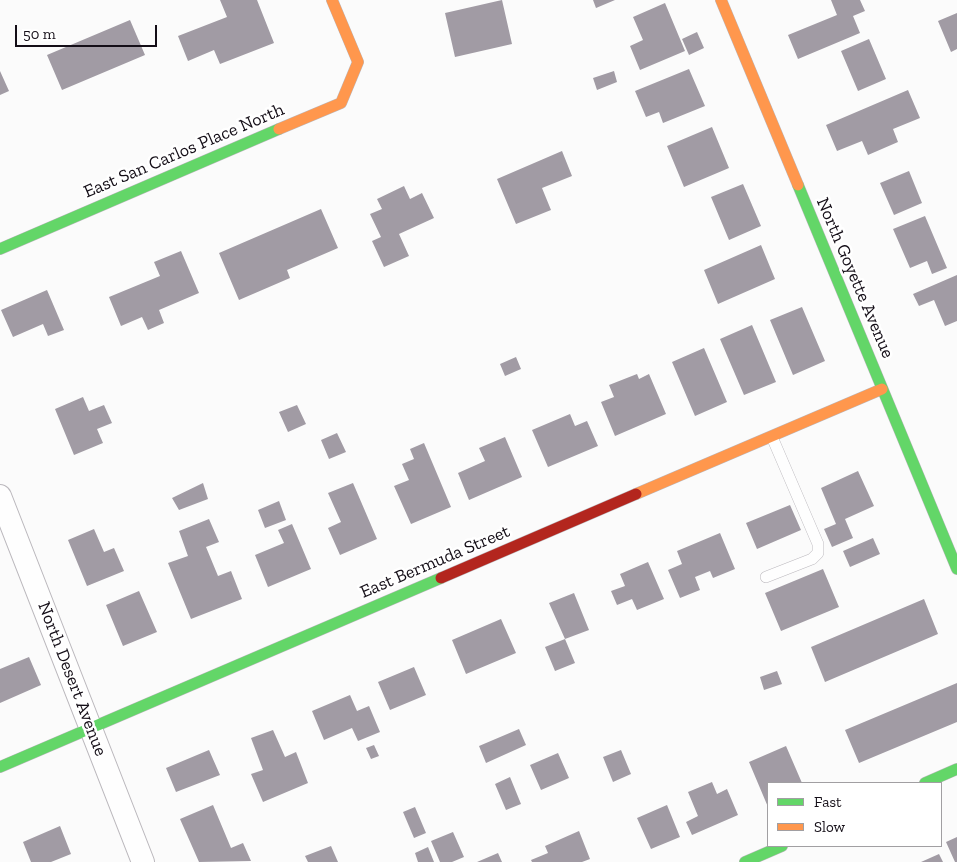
<!DOCTYPE html>
<html>
<head>
<meta charset="utf-8">
<style>
	body { margin:0 }
	#map { position:relative; width:957px; height:862px; overflow:hidden; background:#fbfbfb; font-family:"Zilla Slab",serif }
	canvas { display:block }
	.legend { position:absolute; left:767px; top:782px; width:175px; height:65px; box-sizing:border-box; background:#fff; border:1px solid #a19fa2; margin:0; padding:6px 9px; list-style:none; font-size:15px; color:#140e17 }
	.legend li { display:flex; align-items:center; gap:10px; height:25px }
	.legend b { width:25px; border:1px solid #a19fa2 }
	.scale { position:absolute; left:15px; top:25px; width:142px; height:22px; box-sizing:border-box; border:2px solid #140e17; border-top:0; padding-left:6px; font-size:15px; line-height:18px; white-space:nowrap; color:#140e17; -webkit-text-stroke:4px #fff; paint-order:stroke }
</style>
</head>
<body>
<div id="map">
<canvas width="957" height="862"></canvas>
<ul class="legend">
<li><b style="height:6px;background:#63d668"></b>Fast</li>
<li><b style="height:6px;background:#ff974d"></b>Slow</li>
</ul>
<div class="scale">50 m</div>
</div>
<script>
const g = document.querySelector('canvas').getContext('2d');
g.lineJoin = 'round';
function fillPath(path, color) { g.fillStyle = color; g.fill(path, 'evenodd'); }
function trace(path, color, width, dash) { g.strokeStyle = color; g.lineWidth = width; g.lineCap = dash ? 'butt' : 'round'; g.setLineDash(dash || []); g.stroke(path); }
function write(font, color, halo, rows, align = 'center') {
  g.font = font + ' "Zilla Slab",serif'; g.lineWidth = 5; g.setLineDash([]); g.textBaseline = 'middle'; g.strokeStyle = halo; g.fillStyle = color; for (const [text, x, y, turn = 0] of rows) {
    g.save(); g.translate(x, y); g.rotate((+turn || 0) * Math.PI / 180); g.textAlign = isNaN(turn) ? turn : align; if (halo) g.strokeText(text, 0, 0); g.fillText(text, 0, 0); g.restore();
  }
}
const building = new Path2D(`
	M220 0H257L274 43 220 64 214 50 188 61 178 36 227 17Z
	M502 0 512 44 455 57 445 13Z
	M593 0H615L596 8Z
	M831 0H860L865 11 853 16 860 33 798 59 788 35 837 15Z
	M665 3 685 51 640 70 630 46 643 40 633 17Z
	M957 13V49L951 52 938 21Z
	M130 20 145 55 62 90 47 55Z
	M697 32 704 48 689 55 682 39Z
	M869 39 886 79 858 91 841 51Z
	M689 69 705 106 663 123 659 112 646 117 635 91Z
	M0 71 9 91 0 95Z
	M614 71 617 82 597 90 593 78Z
	M908 90 920 118 893 129 898 142 868 155 862 141 837 151 826 125Z
	M712 127 729 168 684 187 667 146Z
	M562 151 572 176 542 188 551 210 516 224 497 179Z
	M909 171 922 203 894 215 880 183Z
	M743 184 761 226 729 240 711 197Z
	M404 186 410 199 422 193 434 218 399 234 409 256 384 267 372 241 381 237 370 214 382 209 377 199Z
	M321 209 338 248 287 270 290 278 239 300 219 253Z
	M925 216 947 268 932 274 927 261 910 268 893 229Z
	M761 245 775 279 718 304 704 270Z
	M181 251 199 293 159 310 164 323 148 330 142 317 121 326 109 297 160 276 154 262Z
	M957 275V321L945 326 934 300 919 306 913 294Z
	M47 290 64 330 48 336 43 324 13 337 1 310Z
	M802 307 825 361 793 375 770 320Z
	M752 325 776 382 744 395 720 339Z
	M704 348 727 402 695 416 672 362Z
	M516 357 521 369 505 376 500 364Z
	M637 374 639 379 649 374 666 414 615 436 601 402 614 397 609 385Z
	M83 397 89 411 104 405 112 423 97 429 103 443 74 455 55 409Z
	M297 405 306 424 288 432 279 412Z
	M570 414 575 426 587 421 598 446 548 467 532 430Z
	M337 433 346 452 329 459 321 440Z
	M505 437 522 477 469 500 458 473 485 461 479 448Z
	M424 443 451 507 411 524 394 486 409 480 402 464 414 459 410 449Z
	M858 471 874 506 845 519 853 538 832 547 824 529 836 524 821 488Z
	M203 483 208 499 179 510 172 498Z
	M353 483 377 539 340 555 328 528 341 522 328 493Z
	M279 501 286 520 265 528 258 510Z
	M790 505 801 530 757 549 746 523Z
	M209 519 219 542 206 547 218 576 231 571 242 599 191 619 168 563 188 556 179 531Z
	M292 524 311 569 268 587 255 555 284 543 278 530Z
	M94 529 104 552 114 548 124 571 87 586 68 540Z
	M720 533 735 569 713 578 710 571 695 577 700 590 680 598 668 570 682 564 677 551Z
	M873 538 880 554 850 567 843 551Z
	M648 562 664 599 637 610 632 599 617 605 611 591 625 586 620 574Z
	M823 569 839 607 781 631 765 593Z
	M139 591 157 632 123 646 106 605Z
	M574 593 589 630 565 639 549 603Z
	M924 599 938 634 825 682 811 647Z
	M501 619 516 653 466 674 452 640Z
	M565 639 575 663 555 671 545 647Z
	M29 657 41 685 0 703V669Z
	M414 667 426 695 390 710 378 682Z
	M777 671 782 684 764 690 760 677Z
	M957 683V722L859 763 845 730Z
	M350 695 357 711 369 706 380 732 358 741 352 728 324 740 312 711Z
	M519 729 526 745 486 763 479 746Z
	M273 730 285 757 296 752 308 783 263 802 251 774 263 770 251 738Z
	M374 745 379 756 371 759 366 748Z
	M786 746 802 783H768V807L749 762Z
	M209 750 220 775 176 792 166 768Z
	M621 750 631 774 613 782 603 757Z
	M558 753 569 778 541 790 530 765Z
	M510 777 521 804 506 810 495 784Z
	M712 782 717 794 727 789 738 815 692 835 686 822 698 816 688 792Z
	M213 805 231 848 243 843 251 861 199 862 180 819Z
	M667 805 680 837 651 849 637 818Z
	M415 807 426 833 414 838 403 812Z
	M60 826 71 854 51 862H31L23 842Z
	M579 831 590 859 582 862H532L531 860 548 853 545 846Z
	M453 832 464 857 452 862H440L431 841Z
	M957 837V862H955L946 842Z
	M331 846 338 862H308L305 856Z
	M428 847 434 862H418L415 853Z
	M498 853 502 862H477Z
	M939 854 943 862H921Z`);
const lane = new Path2D(`
	M766 577 812 559 818 553V544L772 437`);
const street = new Path2D(`
	M0 496 143 862`);
const fast = new Path2D(`
	M798 185 957 569
	M0 249 279 129
	M0 767 441 578
	M925 783 957 769
	M745 862 782 846`);
const slow = new Path2D(`
	M721 0 798 185
	M279 129 341 103 358 62 332 0
	M636 494 882 389`);
const jam = new Path2D(`
	M441 578 636 494`);
const streetNames = [
	["East San Carlos Place North",184,151,-23],
	["North Goyette Avenue",855,278,67],
	["East Bermuda Street",435,562,-23],
	["North Desert Avenue",72,679,69]
];
fillPath(building, '#a19ba4');
trace(lane, '#bbb8bd', 12);
trace(street, '#bbb8bd', 24);
trace(fast, '#bbb8bd', 12);
trace(slow, '#bbb8bd', 12);
trace(jam, '#bbb8bd', 12);
trace(lane, '#fefefe', 11);
trace(street, '#fefefe', 22);
trace(fast, '#63d668', 11);
trace(slow, '#ff974d', 11);
trace(jam, '#b3261e', 11);
write('18px', '#140e17', '#fff', streetNames);
</script>
</body>
</html>
